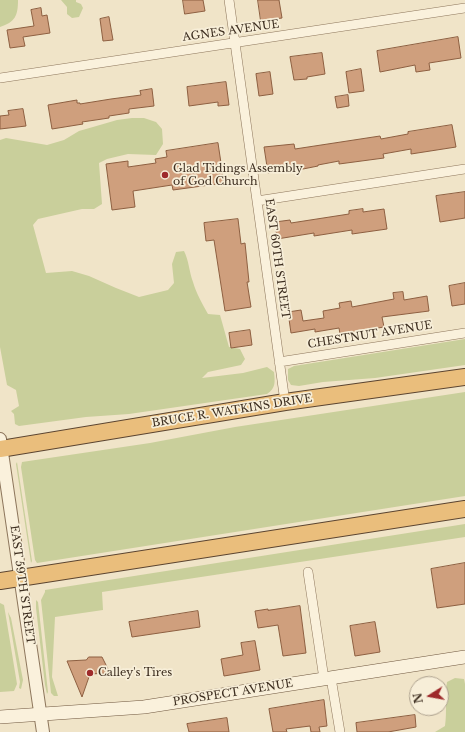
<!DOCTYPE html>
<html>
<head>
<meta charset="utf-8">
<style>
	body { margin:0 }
	#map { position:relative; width:465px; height:732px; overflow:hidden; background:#f0e4c8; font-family:"Libre Baskerville",serif }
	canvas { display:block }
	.north { position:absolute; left:409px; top:676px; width:40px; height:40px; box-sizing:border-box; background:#f7eed8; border:1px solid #ada18e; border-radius:50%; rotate:259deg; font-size:11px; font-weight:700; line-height:16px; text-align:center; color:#3d2e20 }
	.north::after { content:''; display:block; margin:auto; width:14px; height:18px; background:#9e2a2b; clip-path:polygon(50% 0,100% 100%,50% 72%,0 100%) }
</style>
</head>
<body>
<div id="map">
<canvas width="465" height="732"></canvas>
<div class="north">N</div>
</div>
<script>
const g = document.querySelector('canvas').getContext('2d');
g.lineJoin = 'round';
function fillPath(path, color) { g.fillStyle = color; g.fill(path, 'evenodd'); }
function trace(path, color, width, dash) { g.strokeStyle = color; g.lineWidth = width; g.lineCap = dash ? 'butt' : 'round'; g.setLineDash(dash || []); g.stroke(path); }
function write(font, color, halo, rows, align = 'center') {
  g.font = font + ' "Libre Baskerville",serif'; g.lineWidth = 3.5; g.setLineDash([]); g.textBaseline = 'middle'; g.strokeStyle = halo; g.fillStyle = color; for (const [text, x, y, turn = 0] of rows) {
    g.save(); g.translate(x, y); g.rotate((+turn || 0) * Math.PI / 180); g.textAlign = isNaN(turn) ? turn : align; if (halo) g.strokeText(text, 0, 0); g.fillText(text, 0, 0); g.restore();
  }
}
const green = new Path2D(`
	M0 0H18C18 16 15 22 0 27Z
	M61 0H76V2L81 4 83 8 79 17 72 18 67 14V7Z
	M132 118H144L156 122 162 129 163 144 156 155 128 154 107 159 99 163 102 204 94 209H82L38 219 33 225 46 273 72 271 89 276 116 288 139 297 168 290 174 283 172 264 176 252 184 251C189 261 189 271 193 282 196 293 202 303 208 314L220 315 229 347 240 349 245 359 241 365 208 372 202 378 243 373 267 367 274 372C275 382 276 388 267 394L129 414 86 417 19 426 15 424 14 414 11 411 19 406 16 390 7 385 0 347V140L6 138 47 145 64 140 79 131 93 127 117 120Z
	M465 339V365L375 378 323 382 299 386 291 385 288 380V369L294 366Z
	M465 392V496L37 563 35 560 21 467 22 462 150 443 235 427Z
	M17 462 32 561 31 563 16 464Z
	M465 524V537L102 592 103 610 55 617 52 677 58 696H54L51 693 41 600 45 592V590Z
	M36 600 38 602 48 692 47 694 45 685 36 608Z
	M0 603 4 605 17 684 14 691 0 692Z
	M8 612 11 618 23 680 21 689 19 688 20 682Z
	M455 678 464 679 465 684V732H435L445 726C447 711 445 697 447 682Z`);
const building = new Path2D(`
	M183 0H203L205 11 185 14Z
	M258 0H279L282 18 261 21Z
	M41 8 42 16 47 15 50 33 23 37 25 46 10 48 7 30 34 26 31 10Z
	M109 17 113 40 103 41 100 19Z
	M458 37 461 58 429 63 430 70 416 72 415 65 380 72 377 51Z
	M322 53 325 74 307 77V79L294 80 290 57Z
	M361 69 364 91 349 93 346 72Z
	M270 72 273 94 259 96 256 74Z
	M226 82 229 105 218 106V102L189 106 187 87Z
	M152 89 154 106 129 109V113L109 116V118L82 122 83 124 52 129 48 105 77 100V103H80V104L111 99 141 95 140 91Z
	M348 95 349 106 337 108 335 97Z
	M23 109 26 126 0 129V116L9 115 8 111Z
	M452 125 456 147 411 154V149L383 154 384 158 339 164V161L318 165V166L298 170 289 172 288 170 268 173 264 147 294 144 295 149 380 136 381 139 408 134V132Z
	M218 143 224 183 173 190 172 185 133 191 135 207 112 210 106 164 128 161V167L156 163 155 159 167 157 166 151Z
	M465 192V218L440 222 436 196Z
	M363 209V212L384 209 387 229 352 234V230L314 236V233L277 239 275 222 290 220 291 223 349 214V211Z
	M238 219 241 244 245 243 249 282H247L251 307 225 311 214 240 206 241 204 223Z
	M465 283V304L452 306 449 286Z
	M403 292 404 300 427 296 429 311 382 317 384 327 340 334 339 328 315 332V329L291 333 288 312 301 310 303 321 324 318 323 311 340 308 339 303 351 301 352 307 394 299 393 293Z
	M250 330 252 345 231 348 229 333Z
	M465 563V604L437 608 431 569Z
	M300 606 306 653 283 656 278 625 258 628 255 611 268 609V610Z
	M198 611 200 627 132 637 129 622Z
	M375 622 380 652 355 656 350 626Z
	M255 641 260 670 224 676 221 659 243 655 241 643Z
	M89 657H102L110 673 90 674 82 697 67 661 86 660Z
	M324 700 327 726 319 727 320 732H311L310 726 286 729 287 732H273L269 709Z
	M415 715 416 727 388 732H357L356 723Z
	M227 718 229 732H189L187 724Z`);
const minor = new Path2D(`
	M229 0 285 402
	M0 78 465 8
	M257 201 465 169
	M279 362 465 333
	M308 572 324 679
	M331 678 340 732`);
const tertiary = new Path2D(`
	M0 439 43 732`);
const secondary = new Path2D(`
	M0 717 144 707 465 657`);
const trunk = new Path2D(`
	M0 449 285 402 465 377
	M0 581 465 509`);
const markers = [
	[165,175,4,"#9e2a2b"],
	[90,673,4,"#9e2a2b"]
];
const streetNames = [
	["AGNES AVENUE",231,31,-8],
	["EAST 60TH STREET",277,259,82],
	["CHESTNUT AVENUE",370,335,-9],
	["BRUCE R. WATKINS DRIVE",232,411,-9],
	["EAST 59TH STREET",22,585,82],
	["PROSPECT AVENUE",233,693,-9]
];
const poiNames = [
	["Glad Tidings Assembly",173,169],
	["of God Church",173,182],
	["Calley's Tires",98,673]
];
fillPath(green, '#c9cf9b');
fillPath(building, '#cf9f7d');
trace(building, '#8d5f41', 1);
trace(minor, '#8d765c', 10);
trace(tertiary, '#8d765c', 14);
trace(secondary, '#6f573f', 14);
trace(trunk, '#5b4430', 18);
trace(minor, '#faf1dc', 9);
trace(tertiary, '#faf1dc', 12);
trace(secondary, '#faf1dc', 13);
trace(trunk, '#eabe7c', 16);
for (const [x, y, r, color] of markers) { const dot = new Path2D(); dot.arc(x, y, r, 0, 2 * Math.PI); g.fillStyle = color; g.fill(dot); trace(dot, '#f7eed8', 1.5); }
write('11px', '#3d2e20', '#f7eed8', streetNames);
write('11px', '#3d2e20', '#f7eed8', poiNames, 'left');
</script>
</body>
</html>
